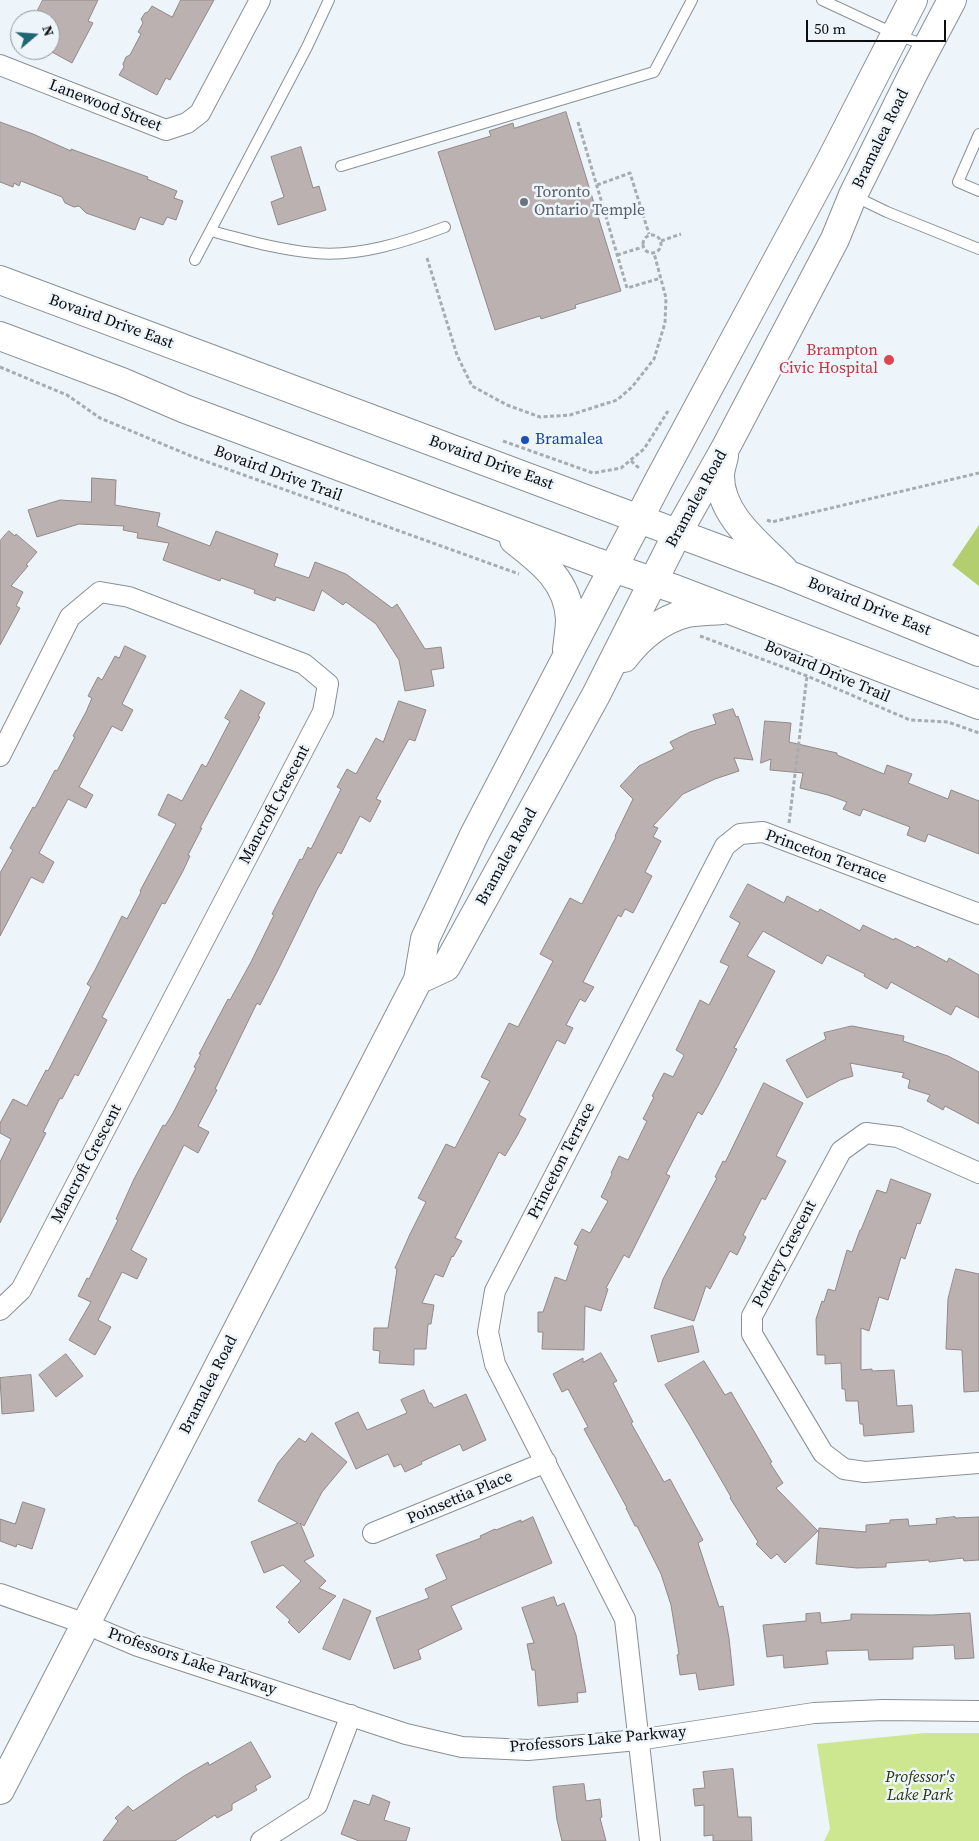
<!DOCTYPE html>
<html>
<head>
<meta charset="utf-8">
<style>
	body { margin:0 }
	#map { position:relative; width:979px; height:1841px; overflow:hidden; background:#eef5fa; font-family:"Source Serif 4",serif }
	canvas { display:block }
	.north { position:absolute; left:10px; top:10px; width:50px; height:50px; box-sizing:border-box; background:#eef5fa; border:1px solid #93989c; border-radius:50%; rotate:72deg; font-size:14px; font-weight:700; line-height:20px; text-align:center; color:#0b0d0f }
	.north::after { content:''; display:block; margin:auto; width:18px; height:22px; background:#1f6675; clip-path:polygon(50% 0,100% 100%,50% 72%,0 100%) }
	.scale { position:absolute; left:806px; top:20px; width:140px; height:22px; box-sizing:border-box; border:2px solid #0b0d0f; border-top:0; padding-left:6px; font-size:15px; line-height:18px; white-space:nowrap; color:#0b0d0f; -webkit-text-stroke:4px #eef5fa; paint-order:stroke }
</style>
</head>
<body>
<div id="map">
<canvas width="979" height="1841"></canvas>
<div class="north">N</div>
<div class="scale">50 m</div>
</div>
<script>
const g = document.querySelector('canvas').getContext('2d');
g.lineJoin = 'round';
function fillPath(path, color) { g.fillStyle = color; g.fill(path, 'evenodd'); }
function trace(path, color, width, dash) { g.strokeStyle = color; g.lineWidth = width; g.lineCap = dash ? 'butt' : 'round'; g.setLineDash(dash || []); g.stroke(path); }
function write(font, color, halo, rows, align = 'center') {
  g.font = font + ' "Source Serif 4",serif'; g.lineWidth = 5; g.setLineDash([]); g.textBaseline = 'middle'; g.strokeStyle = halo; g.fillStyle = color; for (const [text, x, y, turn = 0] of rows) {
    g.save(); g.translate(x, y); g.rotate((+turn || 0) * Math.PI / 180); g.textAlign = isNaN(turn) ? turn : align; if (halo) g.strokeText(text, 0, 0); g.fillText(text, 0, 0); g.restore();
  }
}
const green = new Path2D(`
	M924 1733H979V1841H824L830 1829 817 1744Z`);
const forest = new Path2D(`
	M979 525V586L952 565Z`);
const building = new Path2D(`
	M43 0H98L88 21 93 23 72 63 50 51V20H33Z
	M181 0H214L170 80 166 78 157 95 119 75 124 67 123 64 126 57 130 55 141 34 138 32 143 23 141 19 145 13 148 12 152 6 172 17Z
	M566 112 621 291 575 305 576 308 541 319 540 316 495 330 438 152 491 136 489 131 513 123 514 128Z
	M0 122 33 134 71 151V149L148 177 147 179 177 191 174 198 183 201 176 220 167 217 163 225 140 217 135 230 86 213 79 206 74 207 65 203 62 197 21 181 19 186 14 183 13 187 0 182Z
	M301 147 313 188 319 186 326 210 278 225 271 202 284 197 271 157Z
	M92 478 116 480 115 505 160 513 157 526 210 546 216 531 278 554 274 566 309 578 315 562 346 574 392 608 397 604 425 649 441 647 444 668 431 670 434 686 405 691 399 660 376 624 346 602 343 605 322 590 314 611 276 597 275 601 254 593 255 590 221 578 220 581 163 560 169 543 137 538 138 533 123 530 124 526 79 524 37 537 28 510 60 500 91 502Z
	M9 531 15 536 16 534 37 552 26 565 28 566 11 586 23 592 16 606 20 608 0 645V541Z
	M125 646 146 656 122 704 133 710 122 731 112 726 79 787 93 795 86 808 68 799 39 853 54 862 43 883 31 877 0 936V873L13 850 10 848 33 807 35 808 55 770 57 771 75 737 73 736 86 712 92 698 88 696 98 677 102 680 115 656 119 658Z
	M241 690 265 703 258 716 260 717 200 828H202L188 855 190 856 183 871 165 904 162 903 102 1017 107 1020 78 1076 75 1074 62 1099 60 1098 43 1132 46 1133 0 1223V1162L11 1139 0 1133V1123L13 1099 27 1106 46 1070 48 1071 91 987 87 984 95 970 122 916 127 919 141 892 140 891 176 824 158 815 168 794 182 801 202 764 206 767 230 721 225 718Z
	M399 701 426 710 415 741 409 739 376 799 381 801 370 822 360 816 341 854 338 852 317 890 279 968 260 1005 257 1003 215 1089 217 1090 198 1126 209 1132 198 1153 184 1145 131 1250 147 1259 137 1279 122 1272 98 1320 111 1327 95 1355 69 1340 91 1302 78 1296 87 1278 89 1279 118 1220 116 1219 134 1179 163 1125 165 1126 173 1113 196 1068 194 1067 201 1054H199L228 999 230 1000 251 962 274 915 272 914 300 859 302 860 308 847 311 849 341 789 337 787 347 769 356 774 376 738 383 742Z
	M733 709 736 717 738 716 753 760 734 758 739 771 715 779 683 794 653 826 658 828 653 837 661 841 645 872 652 876 633 913 625 909 621 917 618 915 583 982 594 987 585 1002 580 999 566 1025 573 1028 565 1044 557 1040 519 1115 526 1119 517 1136 505 1156 499 1152 455 1238 462 1241 453 1257 452 1256 443 1277 435 1274 422 1303 434 1305 431 1324H428L426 1349H414V1365L379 1363 380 1351 373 1350 374 1328H388L397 1269 395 1268 410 1234 426 1202 418 1198 446 1144 455 1148 490 1081 481 1077 509 1023 518 1027 553 961 540 954 570 898 582 904 616 837 615 836 633 799 620 786 639 766 674 749 670 742 690 732 716 724 713 715Z
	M765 721 791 723 789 742 837 753V755L884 774 887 765 912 774 908 783 948 799 951 790 979 801V854L928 834 925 842 907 835 910 827 863 809 860 816 843 809 847 802 828 795 800 788 803 773 770 770 771 759 761 763Z
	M748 884 784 903 787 896 818 912 820 909 860 931 863 925 894 940 895 938 915 948 917 946 947 962 949 958 979 975V1018L956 1006 951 1015 891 982 887 989 864 976 865 974 827 955 822 964 763 931 747 956 775 971 734 1048 737 1049 718 1086 702 1115 698 1112 666 1174 670 1176 629 1258 624 1255 606 1288 608 1289 601 1311 585 1306 584 1350 542 1349 543 1332H538V1312H543L555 1277 566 1281 578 1246 574 1244 582 1229 590 1233 608 1201 601 1197 612 1174 611 1173 619 1156 628 1160 647 1121 643 1119 654 1097 652 1096 664 1073 673 1077 684 1055 676 1050 700 1000 709 1005 729 966 720 962 740 923 730 917Z
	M852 1026 904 1036 903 1041 948 1056 979 1072V1124L945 1106 943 1110 927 1101 930 1095 908 1088 910 1080 902 1077 904 1073 850 1063 853 1076 840 1080 807 1098 786 1060 826 1039 824 1033Z
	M764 1083 803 1103 776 1156 786 1161 765 1200 762 1198 743 1235 746 1237 737 1255 730 1251 710 1289 706 1286 694 1321 654 1308 663 1279 717 1178 715 1177 723 1161 725 1162Z
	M891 1179 931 1194 920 1224 917 1223 905 1259 901 1257 888 1300 879 1297 869 1331 861 1328V1370L872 1369V1371L894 1370 897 1406 912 1405 914 1432 864 1436 863 1424H860L858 1401H846L845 1389H842L841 1363 825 1364V1355H817L816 1319 822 1301 824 1302 828 1289 835 1291 847 1250 852 1252 860 1230H861L877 1190 886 1193Z
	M956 1269 979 1274V1391L964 1392 962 1350 946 1349 948 1299Z
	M693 1326 699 1352 658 1362 651 1336Z
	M601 1353 617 1381 613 1383 633 1422 631 1423 664 1482 670 1479 703 1540 698 1543 719 1607 723 1606 729 1638 734 1685 699 1690 696 1673 680 1675 677 1655 679 1654 671 1605 661 1574 637 1526H635L626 1508H627L584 1429 588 1427 568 1389 562 1392 553 1374 583 1358V1362Z
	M66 1354 83 1376 56 1397 39 1375Z
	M704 1361 725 1395 731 1392 772 1462 770 1463 783 1483 776 1488 818 1531 785 1563 777 1554 771 1559 756 1544 758 1542 730 1498 731 1497 690 1426 665 1385Z
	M31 1375 34 1411 2 1414 0 1378Z
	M424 1390 429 1403H431L434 1408 466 1394 486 1440 463 1451 460 1444 421 1462 422 1464 405 1472 401 1464 394 1467 388 1454 356 1469 335 1423 358 1412 367 1430 407 1413 401 1400Z
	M312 1433 347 1462 322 1492 304 1526 300 1523 314 1556 304 1561 326 1581 319 1588 336 1596 299 1633 288 1622 290 1620 276 1607 301 1581 283 1565 264 1573 251 1542 298 1523 258 1501 278 1463 299 1438 305 1442Z
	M23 1502 45 1509 32 1549 17 1544 16 1547 0 1541V1519L15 1524Z
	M533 1517 552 1563 451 1606 462 1629 418 1650 421 1659 394 1669 376 1618 429 1598 425 1589 447 1579 436 1555 481 1538 480 1536 495 1529 496 1530 521 1520V1522Z
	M955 1517V1518L979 1517V1560L964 1561 963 1558 929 1562V1560L886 1563V1567L857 1568 816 1564 819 1528 866 1532V1525L890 1523V1520L908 1519 909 1526 937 1524 936 1519Z
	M554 1597 557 1606 564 1603 576 1635 586 1692 577 1693 578 1702 538 1706 535 1670H532L527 1644 534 1643 522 1608Z
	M344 1599 371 1611 350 1660 323 1649Z
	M820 1613 821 1623 851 1620V1614L932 1615 970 1613 974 1658 955 1659 954 1645 913 1647V1659L869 1660 868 1650 826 1651 828 1664 784 1668 783 1655 767 1657 763 1625 806 1621V1614Z
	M251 1742 271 1777 255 1786 257 1790 232 1804V1810L217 1818 215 1815 175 1841H103L118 1821 115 1818 128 1806 133 1811 184 1776 208 1762 209 1765Z
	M733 1769 738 1817H751L752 1841H713V1835L704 1836V1805L695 1806 693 1789 705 1788 703 1772Z
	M584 1784 586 1801 600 1799 602 1817 600 1818 606 1841H562L557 1820 553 1787Z
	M373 1795 390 1802 384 1820 410 1828 406 1841H359L341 1834 354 1800 369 1805Z`);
const path = new Path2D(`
	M578 122 627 288 661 278
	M597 185 630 173 649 234
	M643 244a9 9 0 1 1 18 0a9 9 0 1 1-18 0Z
	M661 241 681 234
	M617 255 643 247
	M427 258 457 355 472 386 507 405 540 417 570 415 617 400 632 387 654 359 665 323 666 298 654 253
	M0 367 67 395 100 418 191 456 519 574
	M503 441 593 473 621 468 644 449 668 411
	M631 461 640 469
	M767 520 772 522 979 473
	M700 636 807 676 910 720 948 722 979 733
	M789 823 807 676`);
const lane = new Path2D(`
	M822 0 895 34 927 46
	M979 134 958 182 979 191
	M341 166 654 72 692 0
	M854 196 887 212 979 249
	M211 231C245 240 280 250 315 253 359 257 405 242 445 227
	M195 260 307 47 329 0`);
const street = new Path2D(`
	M0 65 166 130 187 123 200 113 260 0
	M0 756 70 617 100 592 129 597 304 664 328 684 323 712 21 1290 0 1310
	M979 1173 898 1137 866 1133 841 1151 752 1316V1334L823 1453 844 1469 865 1472 979 1463
	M373 1533 546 1462
	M0 1594 86 1624 138 1646 406 1734 462 1747 528 1750 638 1740 814 1713 883 1710 979 1711
	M261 1841 317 1805 351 1715
	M650 1841 625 1619 495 1364 488 1332 495 1291 725 846 740 834 763 832 979 914`);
const secondary = new Path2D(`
	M0 280 789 575 979 652
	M0 336 122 382 185 409 596 562 675 589 979 705
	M724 456C723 462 720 469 720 476 720 516 759 544 784 570
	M514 540C541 561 568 581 570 619 570 629 568 640 567 650
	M624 658C640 637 660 620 687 613 698 611 711 611 722 610
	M418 980 446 967 596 695 677 534 727 445 835 239 853 195 913 74 952 0
	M0 1790 418 980 425 939 474 835 659 480 830 162 913 0`);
const markers = [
	[524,202,5,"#6b7280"],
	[889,360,6,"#e0444e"],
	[525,440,5,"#1a4fb4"]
];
const streetNames = [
	["Lanewood Street",105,106,21],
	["Bramalea Road",881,139,-64],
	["Bovaird Drive East",111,322,20],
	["Bovaird Drive East",491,463,20],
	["Bovaird Drive Trail",278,474,20],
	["Bramalea Road",697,499,-61],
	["Bovaird Drive East",869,607,22],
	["Bovaird Drive Trail",827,672,23],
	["Mancroft Crescent",275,805,-62],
	["Bramalea Road",507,857,-61],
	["Princeton Terrace",826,857,20],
	["Princeton Terrace",562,1161,-63],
	["Mancroft Crescent",87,1164,-62],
	["Pottery Crescent",785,1254,-62],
	["Bramalea Road",209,1385,-63],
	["Poinsettia Place",460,1498,-23],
	["Professors Lake Parkway",192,1662,19],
	["Professors Lake Parkway",598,1740,-5]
];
const worshipNames = [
	["Toronto",534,193],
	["Ontario Temple",534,211]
];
const healthNames = [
	["Brampton",878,351],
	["Civic Hospital",878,369]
];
const transitNames = [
	["Bramalea",535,440]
];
const parkNames = [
	["Professor's",920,1778],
	["Lake Park",920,1796]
];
fillPath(green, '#cde791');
fillPath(forest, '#b3ce6e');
fillPath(building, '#bab1b0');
trace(building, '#918887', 1);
trace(lane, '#899095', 12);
trace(street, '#899095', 22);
trace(secondary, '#899095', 30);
trace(path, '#a6acb0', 3, [4, 2.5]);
trace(lane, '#fff', 10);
trace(street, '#fff', 20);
trace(secondary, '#fff', 28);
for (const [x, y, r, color] of markers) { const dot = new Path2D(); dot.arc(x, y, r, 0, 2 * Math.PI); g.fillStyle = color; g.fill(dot); trace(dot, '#eef5fa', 2); }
write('16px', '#0b0d0f', '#eef5fa', streetNames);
write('16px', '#5b616d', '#eef5fa', worshipNames, 'left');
write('16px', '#be3a42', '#eef5fa', healthNames, 'right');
write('16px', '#164399', '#eef5fa', transitNames, 'left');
write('italic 16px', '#29330a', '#eef5fa', parkNames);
</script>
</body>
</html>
